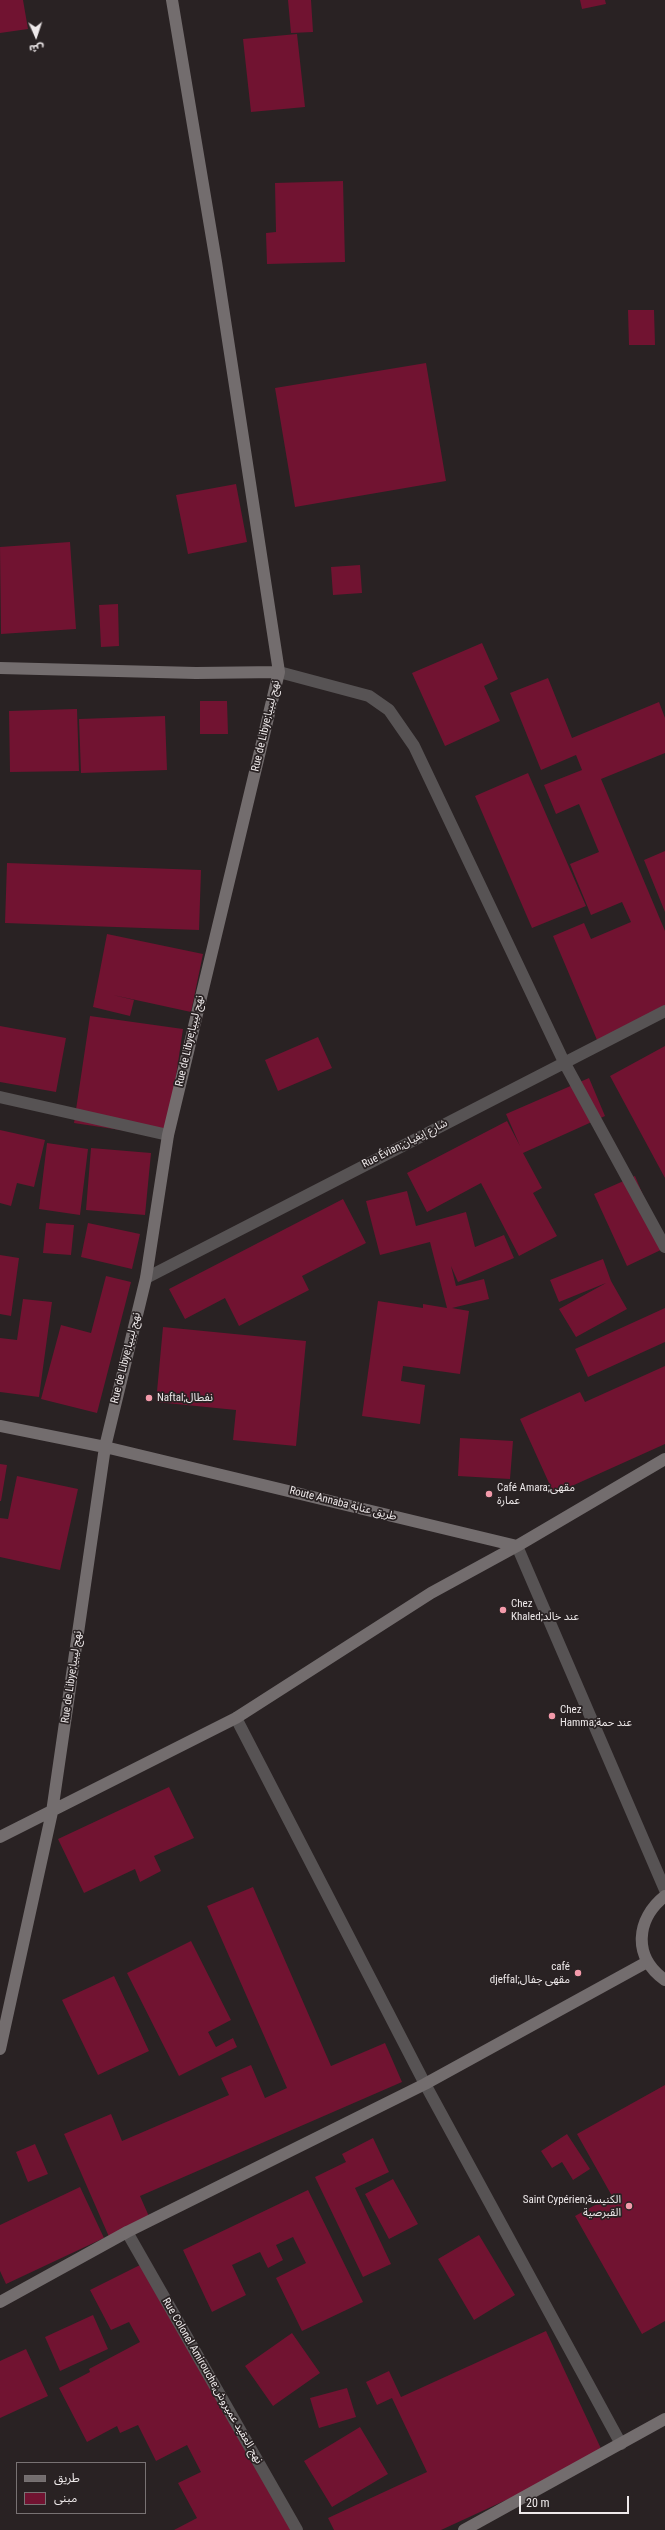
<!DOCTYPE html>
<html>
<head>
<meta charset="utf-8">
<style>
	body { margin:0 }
	#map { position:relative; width:665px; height:2530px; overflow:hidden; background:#292223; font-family:"Roboto Condensed","Noto Sans Arabic",sans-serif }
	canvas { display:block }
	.legend { position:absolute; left:16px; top:2462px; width:130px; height:52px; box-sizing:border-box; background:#292223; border:1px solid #787273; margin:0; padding:5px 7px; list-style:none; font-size:12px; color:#eee9ea }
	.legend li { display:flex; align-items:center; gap:8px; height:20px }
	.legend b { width:20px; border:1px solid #787273 }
	.north { position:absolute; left:16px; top:16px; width:40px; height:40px; -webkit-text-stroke:3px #292223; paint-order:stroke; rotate:177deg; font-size:11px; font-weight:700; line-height:16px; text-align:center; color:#eee9ea }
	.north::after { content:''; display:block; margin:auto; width:14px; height:18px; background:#eee9ea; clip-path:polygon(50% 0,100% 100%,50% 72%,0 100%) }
	.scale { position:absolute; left:519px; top:2496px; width:110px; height:18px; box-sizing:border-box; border:2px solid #eee9ea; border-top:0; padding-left:5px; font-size:12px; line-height:14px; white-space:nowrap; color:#eee9ea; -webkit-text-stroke:3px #292223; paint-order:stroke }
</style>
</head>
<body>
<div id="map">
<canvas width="665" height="2530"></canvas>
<ul class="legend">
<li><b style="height:5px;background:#736d6e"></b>طريق</li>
<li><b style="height:11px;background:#711331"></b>مبنى</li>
</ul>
<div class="north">ش</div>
<div class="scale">20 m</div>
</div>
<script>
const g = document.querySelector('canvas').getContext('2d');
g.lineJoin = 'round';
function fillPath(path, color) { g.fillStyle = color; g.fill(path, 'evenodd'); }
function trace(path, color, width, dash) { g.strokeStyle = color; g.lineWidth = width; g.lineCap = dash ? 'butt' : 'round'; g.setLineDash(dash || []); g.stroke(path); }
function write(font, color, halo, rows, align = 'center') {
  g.font = font + ' "Roboto Condensed","Noto Sans Arabic",sans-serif'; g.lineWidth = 3.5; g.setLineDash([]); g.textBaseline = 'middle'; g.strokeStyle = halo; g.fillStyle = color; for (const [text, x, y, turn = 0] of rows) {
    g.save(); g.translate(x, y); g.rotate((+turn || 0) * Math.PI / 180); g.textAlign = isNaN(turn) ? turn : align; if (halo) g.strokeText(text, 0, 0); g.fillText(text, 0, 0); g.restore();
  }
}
const building = new Path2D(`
	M0 0H23L28 29 0 33Z
	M288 0H311L313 32 291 33Z
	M580 0H605L606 4 582 9Z
	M297 34 305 107 251 112 243 39Z
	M343 181 345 262 267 264 266 233 276 232 275 183Z
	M628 310H654L655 345H629Z
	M426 363 446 481 295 507 275 388Z
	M236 484 247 542 188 554 176 495Z
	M70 542 76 629 1 634 0 547Z
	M360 565 362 593 333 595 331 567Z
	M118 604 119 646 101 647 99 605Z
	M482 643 498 679 484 686 500 721 445 746 412 673Z
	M548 678 572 738 659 702 665 718V753L601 779 665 931V1011L597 1040 553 936 584 923 591 939 631 922 622 902 591 915 570 864 599 852 579 804 556 814 544 785 582 770 576 755 541 770 510 693Z
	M200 701H227L228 734H200Z
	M77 709 79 771 10 772 9 711Z
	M165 716 167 770 81 773 79 719Z
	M528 773 586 906 532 928 475 796Z
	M665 851V912L644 860Z
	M7 863 201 870 199 930 5 923Z
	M107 934 203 954 191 1012 113 995 134 1000 130 1016 93 1007Z
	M90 1016 183 1029 167 1137 74 1123Z
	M0 1026 66 1038 56 1092 0 1082Z
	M318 1037 332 1068 278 1091 265 1060Z
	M665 1046V1178L610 1076Z
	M589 1078 605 1116 523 1153 542 1188 533 1193 557 1236 519 1256 481 1183 427 1212 407 1173 507 1121 520 1146 506 1114Z
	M0 1130 45 1140 34 1187 17 1183 11 1206 0 1203Z
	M47 1143 88 1149 80 1215 39 1209Z
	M91 1148 151 1153 145 1215 86 1210Z
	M635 1176 665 1248 627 1266 594 1194Z
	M407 1191 416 1226 466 1212 475 1247 504 1235 514 1258 458 1282 451 1266 456 1286 484 1279 489 1299 452 1308 469 1311 460 1374 403 1366 401 1381 425 1385 420 1424 362 1416 378 1301 423 1308V1304L447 1308 430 1242 380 1255 366 1201Z
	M343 1199 366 1243 302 1276 309 1290 239 1326 225 1298 185 1319 169 1289Z
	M46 1223 74 1225 71 1255 43 1253Z
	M88 1223 140 1234 132 1269 81 1257Z
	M0 1255 19 1258 11 1316 0 1314Z
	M603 1259 611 1281 627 1309 576 1337 559 1309 606 1283 559 1302 550 1280Z
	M106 1276 131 1282 97 1413 41 1399 61 1325 91 1333Z
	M23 1299 52 1302 39 1397 0 1392V1338L17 1340Z
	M665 1308V1342L588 1377 575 1349Z
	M163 1327 306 1341 296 1446 233 1440 236 1410 156 1402Z
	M665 1366V1444L554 1494 520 1419 580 1392 585 1402Z
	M460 1438 513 1441 510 1479 458 1476Z
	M0 1464 7 1465 1 1501H0Z
	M17 1476 78 1489 60 1570 0 1557V1518L8 1519Z
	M169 1787 194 1838 154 1856 161 1871 140 1882 135 1869 84 1893 58 1839Z
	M253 1887 331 2066 385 2043 402 2082 140 2196 151 2221 110 2239 64 2134 111 2114 122 2141 229 2095 221 2078 251 2065 265 2098 287 2088 207 1906Z
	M191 1941 231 2020 208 2032 216 2047 233 2038 237 2047 179 2076 127 1973Z
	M114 1976 149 2051 98 2075 62 2000Z
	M665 2085V2321L642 2334 575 2216 612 2196 577 2134Z
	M567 2134 590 2169 573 2180 562 2162 552 2168 541 2151Z
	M373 2138 389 2172 355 2188 391 2264 363 2277 315 2177 346 2162 342 2154Z
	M35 2144 48 2174 28 2182 16 2152Z
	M393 2179 418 2224 389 2239 365 2194Z
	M80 2187 104 2238 6 2284 0 2271V2225Z
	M308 2190 363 2302 302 2331 276 2278 306 2263 293 2237 276 2245 283 2260 268 2268 260 2252 232 2265 246 2295 212 2312 183 2250Z
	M479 2235 515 2295 474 2320 438 2259Z
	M148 2261 294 2530H174L197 2518 178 2483 201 2472 187 2445 156 2461 138 2425 120 2433 117 2426 87 2442 59 2388 90 2372 89 2369 140 2342 129 2322 111 2330 90 2290Z
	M93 2315 108 2349 60 2371 45 2337Z
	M546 2331 604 2455 441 2530H334L328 2518 427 2472 392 2398 377 2405 366 2382 389 2371 401 2397Z
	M292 2333 320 2373 273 2406 245 2366Z
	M26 2349 48 2396 0 2418V2361Z
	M347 2388 356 2417 319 2428 310 2398Z
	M360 2427 388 2474 332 2507 304 2461Z`);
const street = new Path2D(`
	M279 672 369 696 389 710 414 746 564 1062 665 1247
	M0 1097 168 1135
	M146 1278 665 1011
	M517 1546 665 1890
	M236 1718 425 2084 621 2444
	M127 2232 297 2530`);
const secondary = new Path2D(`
	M0 668 196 673 279 672
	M0 1426 105 1447 517 1546 665 1459
	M0 1837 236 1718 431 1593 517 1546
	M665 1896C636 1919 632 1957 665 1980
	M0 2049 52 1812 105 1447 146 1278 168 1135 279 672 216 262 172 0
	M0 2302 127 2232 425 2084 647 1962
	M464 2530 665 2419`);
const markers = [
	[149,1398,4,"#f39aaa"],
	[489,1494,4,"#f39aaa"],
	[503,1610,4,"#f39aaa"],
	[552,1716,4,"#f39aaa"],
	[578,1973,4,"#f39aaa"],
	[629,2206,4,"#f39aaa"]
];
const streetNames = [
	["Rue de Libye;نهج ليبيا",266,726,-77],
	["Rue de Libye;نهج ليبيا",190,1041,-77],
	["Rue Évian;شارع إيفيان",405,1144,-27],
	["Rue de Libye;نهج ليبيا",126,1358,-76],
	["Route Annaba طريق عنابة",343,1504,14],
	["Rue de Libye;نهج ليبيا",72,1677,-82],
	["Rue Colonel Amirouche;نهج العقيد عميروش",212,2381,60]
];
const poiNames = [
	["Naftal;نفطال",157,1398],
	["Café Amara;مقهى",497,1488],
	["عمارة",497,1501],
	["Chez",511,1604],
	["Khaled;عند خالد",511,1617],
	["Chez",560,1710],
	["Hamma;عند حمة",560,1723],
	["café",570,1967,"right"],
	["djeffal;مقهى جفال",570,1980,"right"],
	["Saint Cypérien;الكنيسة",621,2200,"right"],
	["القبرصية",621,2213,"right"]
];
fillPath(building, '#711331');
trace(street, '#575354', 12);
trace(secondary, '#736d6e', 12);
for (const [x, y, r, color] of markers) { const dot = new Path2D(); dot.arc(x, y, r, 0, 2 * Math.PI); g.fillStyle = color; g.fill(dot); trace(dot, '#292223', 1.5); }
write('11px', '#eee9ea', '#292223', streetNames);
write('11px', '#eee9ea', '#292223', poiNames, 'left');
</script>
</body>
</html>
